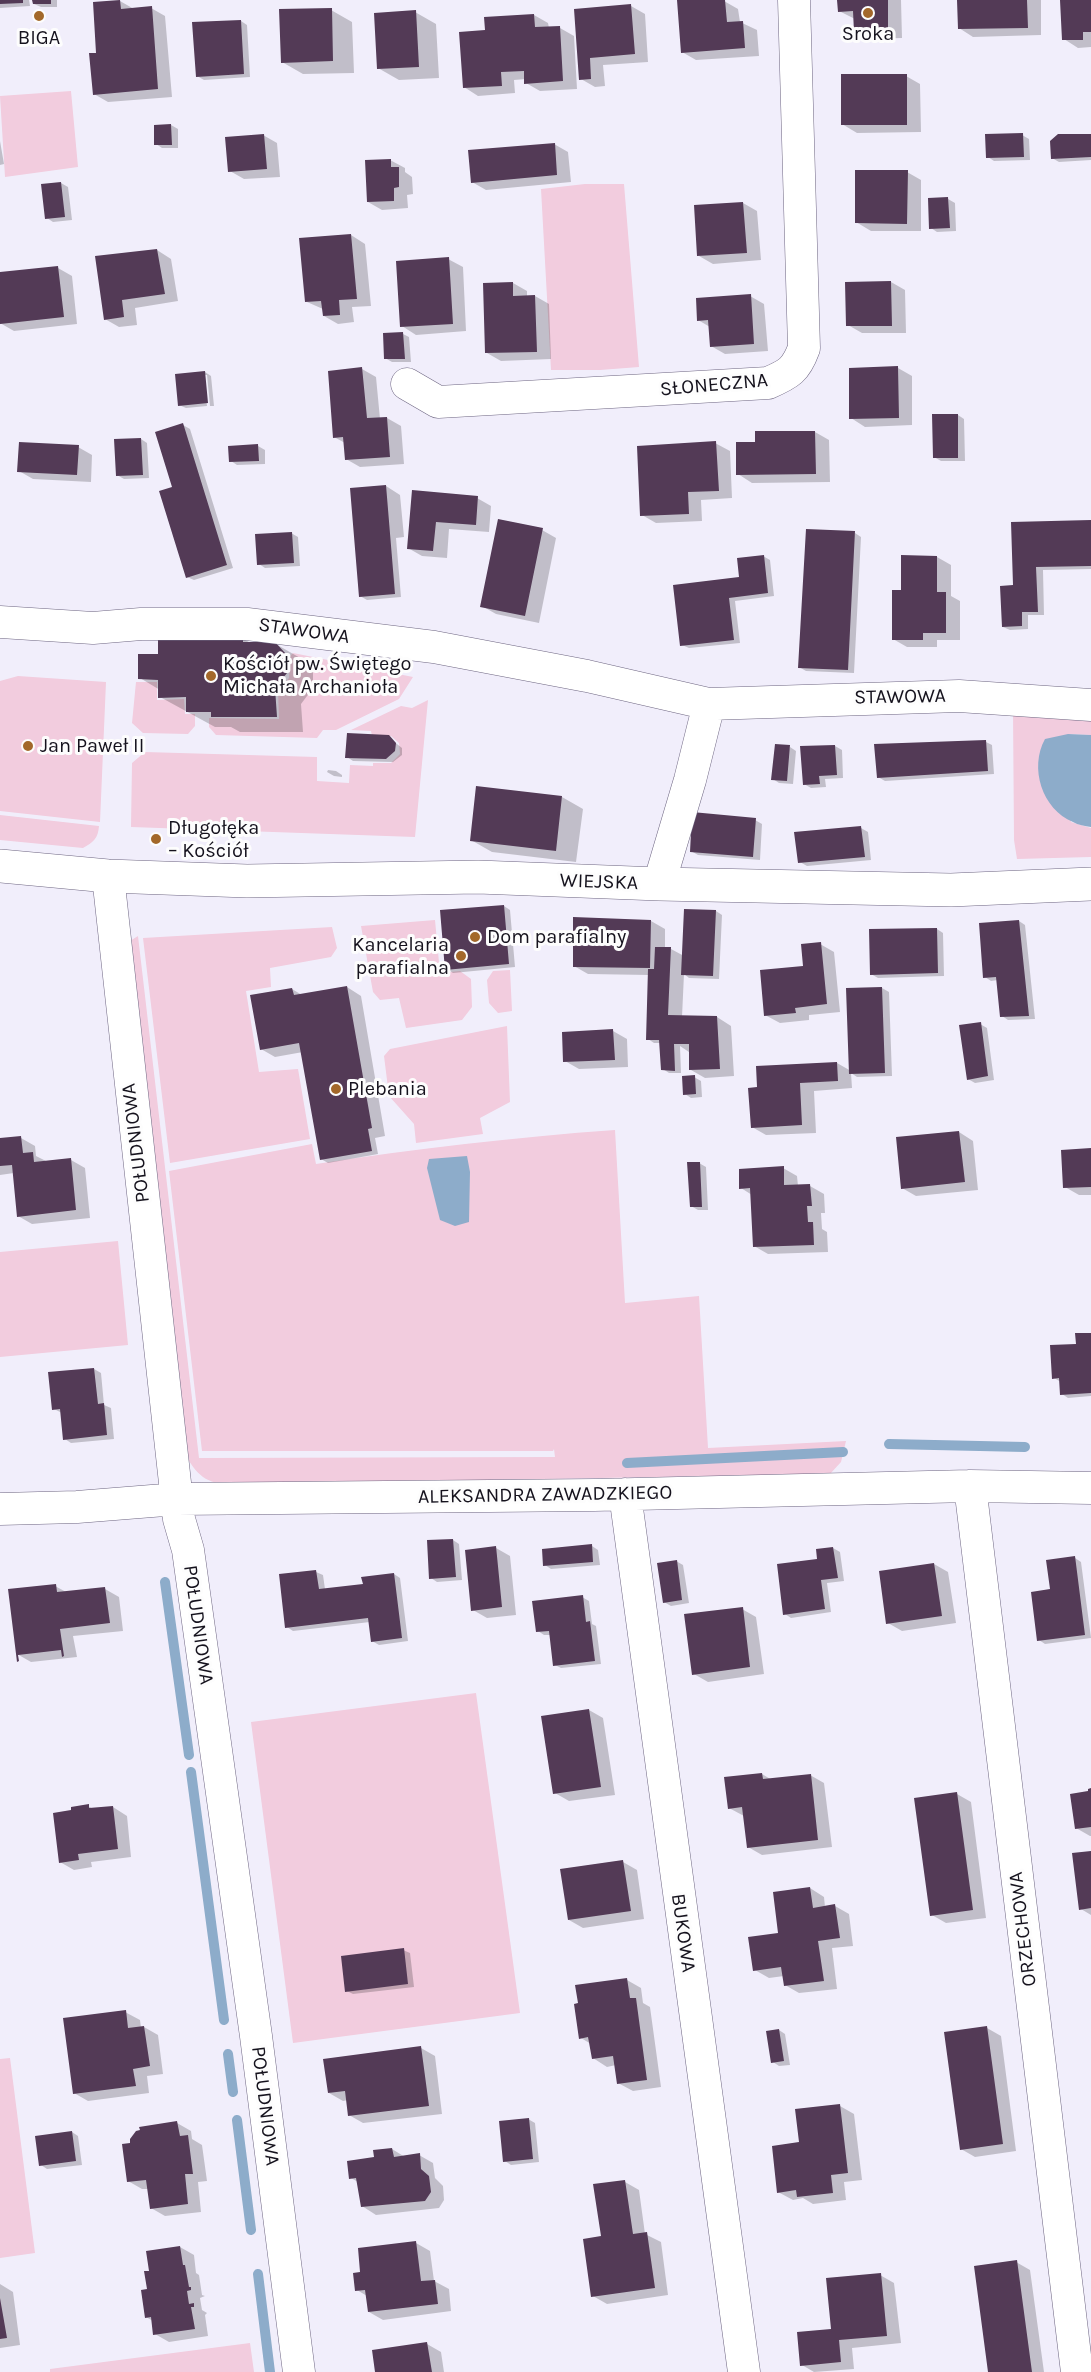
<!DOCTYPE html>
<html>
<head>
<meta charset="utf-8">
<style>
	body { margin:0 }
	canvas { display:block; background:#f1eefb }
</style>
</head>
<body>
<canvas width="1091" height="2372"></canvas>
<script>
const g = document.querySelector('canvas').getContext('2d');
g.lineJoin = 'round';
function fillPath(path, color) { g.fillStyle = color; g.fill(path, 'evenodd'); }
function trace(path, color, width, dash) { g.strokeStyle = color; g.lineWidth = width; g.lineCap = dash ? 'butt' : 'round'; g.setLineDash(dash || []); g.stroke(path); }
function write(font, color, halo, rows, align = 'center') {
  g.font = font + ' Karla,sans-serif'; g.lineWidth = 6; g.setLineDash([]); g.textBaseline = 'middle'; g.strokeStyle = halo; g.fillStyle = color; for (const [text, x, y, turn = 0] of rows) {
    g.save(); g.translate(x, y); g.rotate((+turn || 0) * Math.PI / 180); g.textAlign = isNaN(turn) ? turn : align; if (halo) g.strokeText(text, 0, 0); g.fillText(text, 0, 0); g.restore();
  }
}
const green = new Path2D(`
	M71 91 78 167 5 177 0 96Z
	M585 184H624L639 367 600 370H551L541 189Z
	M293 653 413 677 399 699 336 730H323L317 738 216 735 209 727V718L279 719 278 690 289 678 290 656Z
	M18 676 106 682 100 822 0 811V681Z
	M136 682H157V700L184 699 185 714H195V726L188 734 143 733 132 723Z
	M428 700 415 837 131 827 132 763 145 752 317 757V781L349 783 350 765 373 766V763H391L400 754 399 743 391 736H372L371 731 351 730 401 706 412 708Z
	M1013 710 1091 714V735L1068 734 1071 822 1091 828V857L1017 859 1014 840Z
	M0 815 99 826C98 838 94 842 83 848L0 840Z
	M435 920 440 973 460 971 471 979 472 1007 462 1020 406 1028 399 998 380 1000 373 992 361 926Z
	M332 927 337 948 331 957 270 968 271 987 246 991 259 1072 298 1069 310 1139 170 1163 143 938Z
	M138 936 199 1458 555 1457 554 1449 553 1451H202L169 1171 312 1144 316 1164C415 1149 515 1137 615 1130L625 1303 699 1296 708 1448 846 1441 841 1462 830 1474 254 1484C224 1484 205 1489 188 1459L130 941Z
	M510 970 512 1011 498 1013 489 1003 487 980 493 971Z
	M507 1026 510 1102 480 1118 483 1134 416 1143 414 1124 389 1096 384 1056 390 1049Z
	M118 1241 128 1345 0 1357V1252Z
	M476 1693 520 2013 293 2043 251 1722Z
	M10 2058 35 2253 0 2258V2059Z
	M250 2343 254 2372H50V2369Z`);
const water = new Path2D(`
	M1068 734 1091 735V827C1085 826 1078 825 1073 822 1042 809 1029 768 1045 739Z
	M467 1156 470 1172 469 1222 455 1226 440 1220 427 1168 429 1159Z`);
const shadow = new Path2D(`
	M0 0H29L30 6 0 8Z
	M34 0H57V7H41L34 4Z
	M678 0 724 1 738 9 740 22 757 30 759 56 696 60 682 52Z
	M839 0H901L902 38 869 39 855 31V19L839 11Z
	M959 0H1041V35L973 37 959 28Z
	M1061 0H1091V47L1078 48 1064 39Z
	M120 1 134 9 151 8 165 16 172 97 108 102 94 94Z
	M631 6 645 14 648 62 603 65 605 86 595 87 581 79 575 10Z
	M331 10 352 22 354 73 303 74 282 62Z
	M415 12 436 24 439 78 399 80 378 68Z
	M534 15 548 23 549 28H560L574 36 577 89 540 91 526 83V79L514 80 515 93 478 96 464 87 486 31 485 18Z
	M241 21 247 25 250 77 204 80 197 76Z
	M906 76 920 84 921 132 857 133 842 124Z
	M171 125 178 129V148H162L156 144Z
	M263 135 277 143 280 177 244 179 230 171Z
	M1022 135 1029 139 1030 160 994 161 988 157Z
	M1091 136V160L1059 162 1052 158Z
	M0 141 4 164 0 165Z
	M554 144 568 152 571 182 486 190 472 182Z
	M390 160 405 168V172L412 177 413 194 407 195 408 208 382 210 368 202Z
	M907 172 921 180V231H871L856 222Z
	M61 183 68 187 72 220 53 222 47 218 43 186Z
	M948 199 955 203 956 231 937 232 931 228Z
	M743 203 757 211 761 260 713 264 699 256Z
	M351 235 365 244 371 306 352 307 354 322 338 324 324 316 323 309 307 302Z
	M157 250 171 259 178 301 135 308 137 325 119 327 105 319Z
	M448 259 463 267 466 331 416 335 402 326Z
	M58 268 72 276 77 324 14 331 0 323V274Z
	M891 282 905 290 906 333H862L848 325Z
	M513 283 527 291V297L535 296 549 304 551 359 501 361 487 353Z
	M750 296 764 304 768 351 725 354 711 346 710 327 698 320Z
	M403 334 409 337 411 362H392L385 358Z
	M898 368 912 376V425L865 427 851 418Z
	M362 369 376 377 380 419 387 418 401 426 404 464 360 467 346 459 345 443 334 437Z
	M205 372 211 376 214 406H210L207 375H204L207 406 186 408 179 405Z
	M958 415 964 419 965 461H941L934 457Z
	M183 425 190 429 233 568 194 580 187 577Z
	M757 432H815L829 440 830 482 752 483 738 474 757 443Z
	M141 439 147 443 149 478 124 479 117 475Z
	M715 443 730 451 732 498 701 500 702 521 656 523 642 515Z
	M258 446 265 450V464L237 465 231 461Z
	M78 447 92 455 91 482 33 479 19 471Z
	M386 486 400 495 404 537 396 538 401 597 367 600 360 596Z
	M413 492 477 498 491 506 489 532 449 529 447 558 422 556 408 548Z
	M1091 522V569L1043 570 1044 615H1028V629L1010 630 1003 627 1014 587 1012 524Z
	M542 530 556 538 539 623 496 614 482 606Z
	M291 533 298 537 300 566 265 568 259 564Z
	M855 533 861 537 854 673 806 671 799 667Z
	M763 556 770 560 774 596 735 601 740 643 689 648 682 645Z
	M937 557 951 565V596L960 601V640H937V647H907L893 639 903 592Z
	M237 636 251 643H274L302 659 313 671V688L301 704 303 732H240L231 727H215L160 697V690L140 678 159 655Z
	M388 737 402 748V755L393 762 353 761 347 757Z
	M986 742 992 745 994 774 885 781 878 777Z
	M835 746 842 750 843 778 825 779 826 787 811 788 804 784Z
	M790 747 796 751 793 784 779 783 773 779Z
	M328 770 336 771 342 775V777L334 776 327 772Z
	M562 797 583 809 576 862 492 852 471 840Z
	M755 820 762 824 760 860 698 855 691 851Z
	M861 828 868 832 871 860 807 866 800 862Z
	M504 906 510 910 515 967 453 973 447 969Z
	M716 911 722 915 719 979 689 978 684 974 682 1017H717L731 1026 734 1076 705 1078 691 1070 689 1052 680 1046 681 1073H669L663 1069 661 1043H654L648 1039 649 975 588 974 574 966 651 921 665 929V948L671 949 684 956Z
	M1019 921 1025 925 1035 1019 1008 1020 1002 1016 998 980 991 981 985 977Z
	M937 929 943 933 944 976 878 978 871 974Z
	M820 944 834 952 840 1012 809 1015V1020L780 1023 765 1015 805 967Z
	M347 987 361 996 385 1136 375 1138 378 1154 328 1163 321 1159 303 1052 275 1057 261 1049 292 989 302 995Z
	M882 988 889 992 892 1076 857 1077 851 1073 852 1088 814 1091 816 1133 766 1135 752 1127 758 1089 837 1063 851 1071Z
	M980 1024 987 1028 994 1080 975 1083 968 1079Z
	M613 1031 627 1039 628 1067 579 1069 565 1061Z
	M694 1077 701 1081 702 1097 691 1098 685 1094Z
	M959 1132 973 1141 978 1190 916 1196 902 1188Z
	M21 1138 35 1146 36 1156 48 1162 71 1160 85 1168 90 1218 32 1224 18 1216 14 1173 0 1175V1140Z
	M1091 1150V1195H1079L1065 1187Z
	M699 1163 706 1167 708 1210H698L691 1206Z
	M783 1168 797 1176 798 1186H810L824 1194 825 1213H821L822 1229 827 1232 828 1252 768 1254 754 1246 752 1195 741 1188Z
	M1091 1334V1396L1068 1398 1062 1394 1061 1382 1054 1378 1077 1345Z
	M94 1369 101 1373 104 1405 111 1408 114 1439 71 1443 65 1439 62 1413 54 1409Z
	M453 1540 459 1544 462 1580 437 1582 431 1578Z
	M592 1546 598 1550 600 1565 551 1569 545 1565Z
	M496 1548 510 1556 516 1615 487 1618 473 1610Z
	M833 1548 840 1552 844 1581 827 1583 831 1612 791 1618 785 1614 818 1560Z
	M1075 1558 1081 1562 1091 1638 1045 1644 1039 1640 1052 1591Z
	M676 1561 683 1565 689 1603 671 1606 664 1602Z
	M934 1564 948 1572 956 1623 902 1631 888 1623Z
	M316 1572 323 1575 325 1589 364 1585 394 1574 400 1578 408 1641 379 1645 372 1641 370 1622 293 1631 287 1627Z
	M55 1586 68 1593 105 1589 119 1597 123 1631 73 1636 77 1657 31 1662 17 1654Z
	M582 1597 589 1601 592 1624 596 1626 601 1664 561 1668 555 1665 551 1635H544L538 1631Z
	M742 1609 756 1617 764 1674 708 1682 694 1674Z
	M589 1710 603 1718 615 1795 569 1801 555 1793Z
	M762 1774 772 1780 810 1775 824 1783 832 1847 762 1855 748 1847 744 1816 729 1808Z
	M1091 1790V1836H1090L1076 1828Z
	M957 1794 971 1802 986 1918 946 1923 932 1915Z
	M88 1806 93 1809 113 1807 127 1816 131 1857 91 1862 92 1867 74 1870 60 1862Z
	M1091 1852V1915L1081 1909Z
	M623 1862 637 1870 644 1919 583 1928 569 1920Z
	M810 1888 824 1897 825 1907 835 1906 849 1914 853 1946 832 1948 837 1989 799 1993 785 1985 784 1976 769 1978 755 1970Z
	M403 1950 410 1953 414 1987 353 1994 347 1991Z
	M627 1980 641 1988 643 2003 650 2007 661 2087 633 2091 618 2083 616 2065 607 2067 593 2058 591 2044 581 2038Z
	M125 2012 140 2020 141 2028 144 2027 158 2035 163 2074 147 2076 149 2093 88 2101 74 2093Z
	M987 2028 1001 2036 1016 2151 975 2157 961 2149Z
	M779 2030 785 2034 790 2065 779 2066 773 2062Z
	M421 2048 435 2056 442 2114 363 2123 349 2115 348 2100 343 2101 329 2093Z
	M840 2106 854 2114 862 2180 844 2182 846 2200 813 2204 803 2198 793 2200 778 2192 801 2144Z
	M528 2119 535 2123 539 2162 511 2165 505 2161Z
	M177 2123 191 2131 192 2139 202 2145 207 2181 198 2182 201 2212 165 2216 151 2208 148 2189H142L128 2181 132 2144Z
	M72 2132 78 2136 82 2165 47 2169 41 2165Z
	M392 2149 405 2157 419 2155 433 2163 435 2178 443 2186 444 2200 439 2208 376 2215 362 2206 358 2182 351 2178Z
	M625 2182 639 2190 645 2234 661 2242 668 2295 607 2304 593 2296 603 2238Z
	M416 2243 430 2251 434 2281 449 2289 451 2311 383 2320 369 2312 367 2296 357 2290 362 2273Z
	M180 2247 194 2255 196 2273 199 2275 202 2295 205 2296 200 2298 202 2310 207 2313 205 2315 208 2336 169 2342 155 2334 153 2321 146 2317 148 2291Z
	M1016 2262 1030 2270 1044 2372H989Z
	M880 2275 894 2283 901 2343 852 2348 854 2369 814 2372 802 2365Z
	M0 2284 13 2292 20 2345 0 2348Z
	M427 2344 441 2352 444 2372H377Z`);
const stream = new Path2D(`
	M889 1444 1025 1447
	M627 1463 843 1452
	M165 1582 189 1755
	M191 1772 224 2020
	M228 2054 233 2092
	M237 2120 251 2230
	M258 2274 270 2372`);
const building = new Path2D(`
	M0 0H23V3L0 4Z
	M32 0H51V4H33Z
	M120 0 121 9 152 6 158 89 93 95 89 53H96L93 2Z
	M677 0H725L727 22 743 21 745 48 681 53Z
	M837 0H888V30L854 32 853 11 838 12Z
	M957 0H1027L1028 28 958 29Z
	M1060 0H1091V32H1083V40H1062Z
	M631 4 635 54 590 58 591 79 579 80 574 9Z
	M332 8 333 61 281 63 279 9Z
	M416 10 419 67 377 69 374 13Z
	M534 14 535 27 560 26 563 81 524 84V71L501 72 502 86 463 88 459 32 485 30 484 17Z
	M241 20 244 74 196 77 192 22Z
	M841 74H907V125H841Z
	M171 124 172 145H154V125Z
	M1023 133 1024 157 986 158 985 134Z
	M264 134 267 169 228 172 225 137Z
	M1058 134H1091V157L1051 159 1050 141Z
	M555 143 557 175 471 183 468 150Z
	M391 159V167H399V187L394 188V201L367 202 365 160Z
	M855 170H908L907 224 855 223Z
	M61 182 65 217 45 219 41 184Z
	M948 197 950 228 929 229 928 198Z
	M743 202 747 253 697 256 694 205Z
	M351 234 357 299 339 300 340 315 323 316 321 301 305 302 299 238Z
	M157 249 165 294 122 300 124 317 104 320 95 256Z
	M449 257 453 324 400 327 396 261Z
	M58 266 64 317 0 324V272Z
	M891 281 892 326H846L845 282Z
	M513 282V296L535 295 537 352 485 353 483 283Z
	M751 294 754 344 710 347 708 320 697 321 696 298Z
	M403 332 405 359H384L383 333Z
	M898 366 899 418 849 419V368Z
	M362 367 367 418 387 417 390 457 345 460 343 437 333 438 328 371Z
	M205 371 208 403 178 406 175 374Z
	M932 414H958V458H933Z
	M183 423 227 565 186 578 159 491 172 487 155 432Z
	M755 431H815L816 474 736 475V442H755Z
	M141 438 143 475 116 476 114 439Z
	M716 441 719 491 688 492 689 514 640 516 637 446Z
	M19 442 79 445 77 475 17 472Z
	M258 444 259 461 229 462 228 446Z
	M386 485 395 594 359 597 350 488Z
	M412 490 478 496 476 525 436 522 433 551 407 549Z
	M498 519 543 528 525 616 480 607Z
	M1091 520V566L1036 567 1038 612H1022V626L1002 627 1000 586 1013 585 1011 522Z
	M806 529 855 531 848 670 798 668Z
	M292 532 294 563 257 565 255 534Z
	M764 555 768 593 729 598 734 640 680 646 673 585 739 577 737 558Z
	M901 555 937 556V592H946V633H923V640H892V590H901Z
	M158 635 243 637V642H275L286 654 287 673 275 688 277 717H211V712H186V697L158 698V680L138 679V654H158Z
	M347 733 389 735 396 743 395 751 386 759 345 758Z
	M986 740 988 771 877 778 874 744Z
	M775 744 790 745 787 781 771 780Z
	M835 745 837 775 819 776 820 784 803 785 800 746Z
	M476 786 562 796 556 851 470 841Z
	M692 812 756 818 753 857 690 852Z
	M861 826 865 857 798 863 794 832Z
	M504 905 509 964 445 970 440 910Z
	M684 909 716 910 713 976 681 975Z
	M573 917 651 920 650 968 573 967Z
	M1019 920 1029 1016 1000 1017 996 977 983 978 979 923Z
	M937 928 938 973 870 975 869 929Z
	M821 942 827 1004 795 1008 796 1013 764 1016 760 970 803 966 801 944Z
	M655 947H671L668 1015 717 1016 720 1069 689 1070V1044H674L675 1071 661 1070 659 1040H646L648 969H654Z
	M347 986 372 1128 368 1129 372 1151 320 1160 299 1043 260 1050 250 995 292 988 294 995Z
	M882 987 885 1073 849 1074 846 988Z
	M981 1022 988 1076 967 1080 959 1025Z
	M613 1029 615 1060 563 1062 562 1032Z
	M837 1062 838 1081 800 1083 802 1125 751 1128 748 1088 757 1087 756 1066Z
	M695 1075 696 1094 683 1095 682 1076Z
	M959 1131 965 1182 901 1189 896 1137Z
	M21 1136 23 1153 33 1152 34 1162 71 1158 76 1210 17 1217 12 1165 0 1166V1138Z
	M1091 1148V1187L1063 1188 1061 1150Z
	M687 1162H700L702 1207H690Z
	M784 1166V1185L810 1184 812 1206H807L808 1222H813L814 1245 753 1247 750 1188 739 1189V1169Z
	M1075 1333H1091V1393L1060 1395 1059 1378 1052 1379 1050 1345 1076 1344Z
	M94 1368 98 1404 104 1403 107 1435 63 1440 60 1409 52 1410 48 1372Z
	M453 1539 456 1577 429 1579 427 1540Z
	M592 1544 593 1562 543 1566 542 1549Z
	M496 1546 502 1607 471 1611 465 1550Z
	M833 1547 838 1578 821 1580 825 1609 783 1615 777 1564 817 1559 816 1549Z
	M1075 1556 1085 1635 1037 1641 1031 1592 1050 1589 1046 1560Z
	M677 1560 682 1600 663 1603 657 1563Z
	M934 1563 942 1616 886 1624 879 1571Z
	M316 1570 319 1589 363 1584 361 1577 394 1573 402 1638 371 1642 368 1618 285 1628 279 1574Z
	M56 1584 57 1592 105 1587 110 1623 60 1629 64 1656 62 1657 61 1650 18 1655 19 1661 17 1662 8 1589Z
	M583 1595 586 1622 590 1621 595 1661 553 1666 549 1631 536 1632 532 1601Z
	M743 1607 750 1667 692 1675 684 1614Z
	M589 1709 601 1787 553 1794 541 1716Z
	M762 1773 763 1779 811 1774 818 1840 747 1848 742 1807 728 1809 724 1777Z
	M1091 1788V1827L1075 1829 1070 1794 1088 1791V1789Z
	M957 1792 973 1910 930 1916 914 1798Z
	M89 1804V1808L113 1806 118 1849 78 1854 79 1860 59 1863 53 1813 71 1810V1807Z
	M1091 1851V1908L1079 1910 1072 1853Z
	M623 1860 631 1911 568 1920 560 1869Z
	M810 1887 813 1908 835 1904 840 1938 818 1941 824 1981 784 1986 781 1967 753 1971 748 1937 778 1933 773 1892Z
	M404 1948 408 1984 345 1992 341 1956Z
	M627 1978 630 1998H636L647 2080 617 2084 613 2056 592 2059 588 2037 579 2039 574 2004 578 2003 575 1985Z
	M126 2010 128 2028 144 2026 150 2066 133 2069 136 2086 73 2094 63 2018Z
	M987 2026 1003 2144 960 2150 944 2032Z
	M779 2029 784 2061 771 2063 766 2031Z
	M421 2046 429 2106 348 2116 345 2091 328 2093 323 2059Z
	M840 2104 848 2173 831 2175 833 2193 797 2197 796 2190 777 2193 772 2146 799 2142 795 2109Z
	M529 2118 533 2159 503 2162 499 2121Z
	M177 2121 180 2136 188 2135 193 2174H185L188 2204 150 2209 146 2180 127 2182 122 2144 130 2143V2139L136 2131 140 2130 139 2127Z
	M72 2131 76 2161 39 2166 35 2136Z
	M392 2148 394 2157 420 2153 421 2169 429 2176 431 2192 425 2201 361 2207 356 2178 349 2179 347 2161 374 2157 373 2150Z
	M625 2180 633 2234 647 2232 655 2288 591 2297 583 2239 601 2236 593 2184Z
	M416 2241 421 2281 435 2280 438 2304 368 2312 365 2290 355 2291 353 2273 360 2272 358 2248Z
	M180 2246 183 2265H185L189 2287H191V2290L187 2291 189 2304 194 2303V2307H191L195 2329 153 2335 151 2317 145 2318 141 2290 147 2289 144 2271H149L146 2251Z
	M1017 2260 1032 2372H988L974 2266Z
	M881 2273 887 2336 839 2340 841 2362 800 2366 797 2332 831 2329 826 2278Z
	M0 2298 7 2338 0 2339Z
	M427 2342 432 2372H375L372 2350Z`);
const street = new Path2D(`
	M407 384 438 402 768 383C789 374 796 370 804 348L794 0
	M0 622 93 628 141 624H247L434 647 587 676 709 704 959 696 1091 705
	M108 876 179 1519 188 1550 256 2036 299 2372
	M659 884 690 780 709 704
	M970 1486 1077 2372
	M625 1494 744 2372
	M0 1509 77 1507 177 1499 594 1495 970 1486 1091 1488`);
const secondary = new Path2D(`
	M0 866 108 876 247 881 478 877 659 884 951 890 1091 884`);
const markers = [
	[868,13,6,"#a3682a"],
	[39,16,6,"#a3682a"],
	[211,676,6,"#a3682a"],
	[28,746,6,"#a3682a"],
	[156,839,6,"#a3682a"],
	[475,937,6,"#a3682a"],
	[461,956,6,"#a3682a"],
	[336,1089,6,"#a3682a"]
];
const poiNames = [
	["Sroka",868,34,"center"],
	["BIGA",39,38,"center"],
	["Kościół pw. Świętego",223,664],
	["Michała Archanioła",223,687],
	["Jan Paweł II",40,746],
	["Długołęka",168,828],
	["– Kościół",168,851],
	["Dom parafialny",487,937],
	["Kancelaria",449,945,"right"],
	["parafialna",449,968,"right"],
	["Plebania",348,1089]
];
const streetNames = [
	["SŁONECZNA",714,385,-5],
	["STAWOWA",304,631,8],
	["STAWOWA",900,697,-1],
	["WIEJSKA",599,882,2],
	["POŁUDNIOWA",136,1143,-97],
	["ALEKSANDRA ZAWADZKIEGO",545,1495,-1],
	["POŁUDNIOWA",198,1625,82],
	["ORZECHOWA",1023,1929,-97],
	["BUKOWA",683,1933,82],
	["POŁUDNIOWA",265,2106,83]
];
fillPath(green, '#f2ccde');
fillPath(water, '#8dacca');
fillPath(shadow, '#0003');
trace(stream, '#8dacca', 10);
fillPath(building, '#533a56');
trace(street, '#6e6682', 33);
trace(secondary, '#6e6682', 34);
trace(street, '#fff', 32);
trace(secondary, '#fff', 33);
for (const [x, y, r, color] of markers) { const dot = new Path2D(); dot.arc(x, y, r, 0, 2 * Math.PI); g.fillStyle = color; g.fill(dot); trace(dot, '#fdfdfd', 2); }
write('20px', '#15121d', '#fdfdfd', poiNames, 'left');
write('20px', '#15121d', '#fdfdfd', streetNames);
</script>
</body>
</html>
